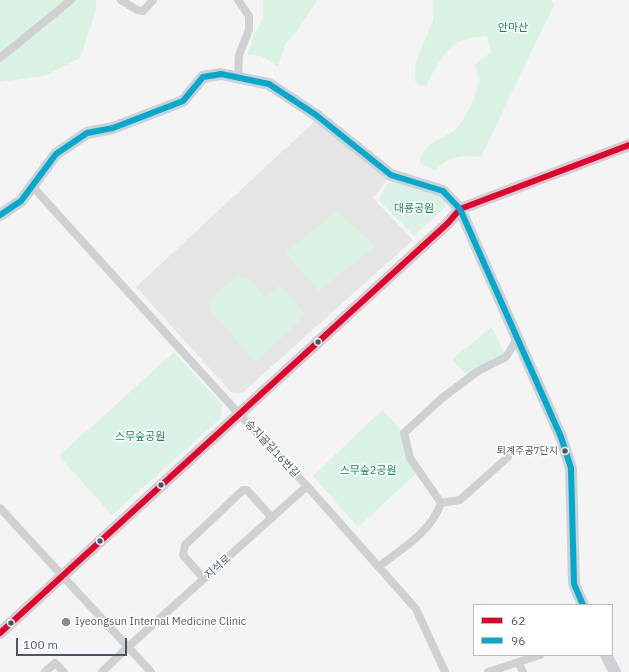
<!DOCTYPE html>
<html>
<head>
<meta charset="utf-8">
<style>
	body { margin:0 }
	#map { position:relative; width:629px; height:672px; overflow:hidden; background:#f4f4f4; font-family:"IBM Plex Sans",sans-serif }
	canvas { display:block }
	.legend { position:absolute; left:473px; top:604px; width:140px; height:52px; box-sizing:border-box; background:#fff; border:1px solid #b7bbc0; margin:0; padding:5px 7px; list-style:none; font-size:12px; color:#4a5661 }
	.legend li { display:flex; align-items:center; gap:8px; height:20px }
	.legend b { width:20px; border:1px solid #b7bbc0 }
	.scale { position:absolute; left:16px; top:638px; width:111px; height:18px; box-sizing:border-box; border:2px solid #4a5661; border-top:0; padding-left:5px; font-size:12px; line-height:14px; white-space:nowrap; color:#4a5661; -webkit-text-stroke:3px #fff; paint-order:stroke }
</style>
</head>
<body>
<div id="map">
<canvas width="629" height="672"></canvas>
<ul class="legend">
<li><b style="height:5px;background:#e4002b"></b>62</li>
<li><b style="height:5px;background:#00a9ce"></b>96</li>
</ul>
<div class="scale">100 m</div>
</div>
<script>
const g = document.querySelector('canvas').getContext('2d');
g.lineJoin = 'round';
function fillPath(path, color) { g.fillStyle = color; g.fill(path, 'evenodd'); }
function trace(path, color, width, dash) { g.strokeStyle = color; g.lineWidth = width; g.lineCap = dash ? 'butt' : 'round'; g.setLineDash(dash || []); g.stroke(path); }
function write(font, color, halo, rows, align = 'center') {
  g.font = font + ' "IBM Plex Sans","Noto Sans KR",sans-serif'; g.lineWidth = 3; g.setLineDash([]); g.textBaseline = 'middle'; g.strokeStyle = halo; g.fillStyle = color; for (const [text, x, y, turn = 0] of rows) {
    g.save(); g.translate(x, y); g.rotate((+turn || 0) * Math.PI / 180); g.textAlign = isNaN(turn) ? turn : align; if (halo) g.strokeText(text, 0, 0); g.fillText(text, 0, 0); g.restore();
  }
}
const education = new Path2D(`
	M315 121 388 179 373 198 413 240 242 393 231 392 136 287Z`);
const green = new Path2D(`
	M0 0H96V10L80 58 44 76 0 82Z
	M263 0H317L297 31 286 43 278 66 261 56 247 55 255 33 263 19Z
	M433 0H551L554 5 481 157C461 156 450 154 436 170L425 167 420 162C425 141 436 142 452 132 465 124 477 94 479 80 479 75 476 69 475 65L491 52 487 36C449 37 442 56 426 86L419 85 415 81V65L433 20Z
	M390 181 425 192 441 195 445 200V207L414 236 379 201 380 195Z
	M337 211 375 246 319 291 285 253Z
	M237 275 250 280 266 298 280 285 306 315 255 362 210 310V299Z
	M492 327 506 357 469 378 452 359Z
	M174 352 222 404 221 418 112 515 59 456Z
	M382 410 404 433 419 471 358 527 313 476Z`);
const street = new Path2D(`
	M121 0 137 10 143 11 153 0
	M238 0 249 16V30L239 55 238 78
	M0 58 71 0
	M32 186 239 414 307 486 416 609 445 672
	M441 503 410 458 404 433 441 399 478 371 506 357 517 339
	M0 508 151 672
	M379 566C402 549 432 531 441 503L460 500 508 457
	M204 579 183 555 185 545 243 490H247L272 518
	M518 662 523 672
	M45 672 55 663 64 672
	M102 672 128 647 307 486
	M488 672 540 655`);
const secondary = new Path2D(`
	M0 215 21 201 56 154 87 133 113 128 183 101 203 77 221 74 269 84 316 115 391 175 443 191 460 209 561 437 571 468 574 584 583 605
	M0 633 448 223 460 209 629 145
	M606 655 615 672`);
const bus1 = new Path2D(`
	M0 633 448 223 460 209 629 145`);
const bus2 = new Path2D(`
	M0 215 21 201 56 154 87 133 113 128 183 101 203 77 221 74 269 84 316 115 391 175 443 191 460 209 561 437 571 468 574 584 583 605`);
const markers = [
	[318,342,3.5,"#4a5661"],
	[565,451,3.5,"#4a5661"],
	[161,485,3.5,"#4a5661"],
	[100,541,3.5,"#4a5661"],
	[66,622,5,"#868d94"],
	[11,623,3.5,"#4a5661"]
];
const busNames = [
	["퇴계주공7단지",558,451]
];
const parkNames = [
	["안마산",513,28],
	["대룡공원",414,209],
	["스무숲공원",140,437],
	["스무숲2공원",368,471]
];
const streetNames = [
	["승지골길16번길",272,449,47],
	["지석로",218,567,-42]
];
const poiNames = [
	["Iyeongsun Internal Medicine Clinic",75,622]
];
fillPath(education, '#e6e5e6');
fillPath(green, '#d9f2e3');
trace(street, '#ced0d2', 8);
trace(secondary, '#ced0d4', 12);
trace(bus1, '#e4002b', 6);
trace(bus2, '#00a9ce', 6);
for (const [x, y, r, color] of markers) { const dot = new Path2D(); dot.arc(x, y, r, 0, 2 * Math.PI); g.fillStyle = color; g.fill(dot); trace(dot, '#fff', 1.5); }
write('10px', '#4a5661', '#fff', busNames, 'right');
write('11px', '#17864f', '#fff', parkNames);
write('11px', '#4a5661', '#fff', streetNames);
write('11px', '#4a5661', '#fff', poiNames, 'left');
</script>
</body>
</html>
